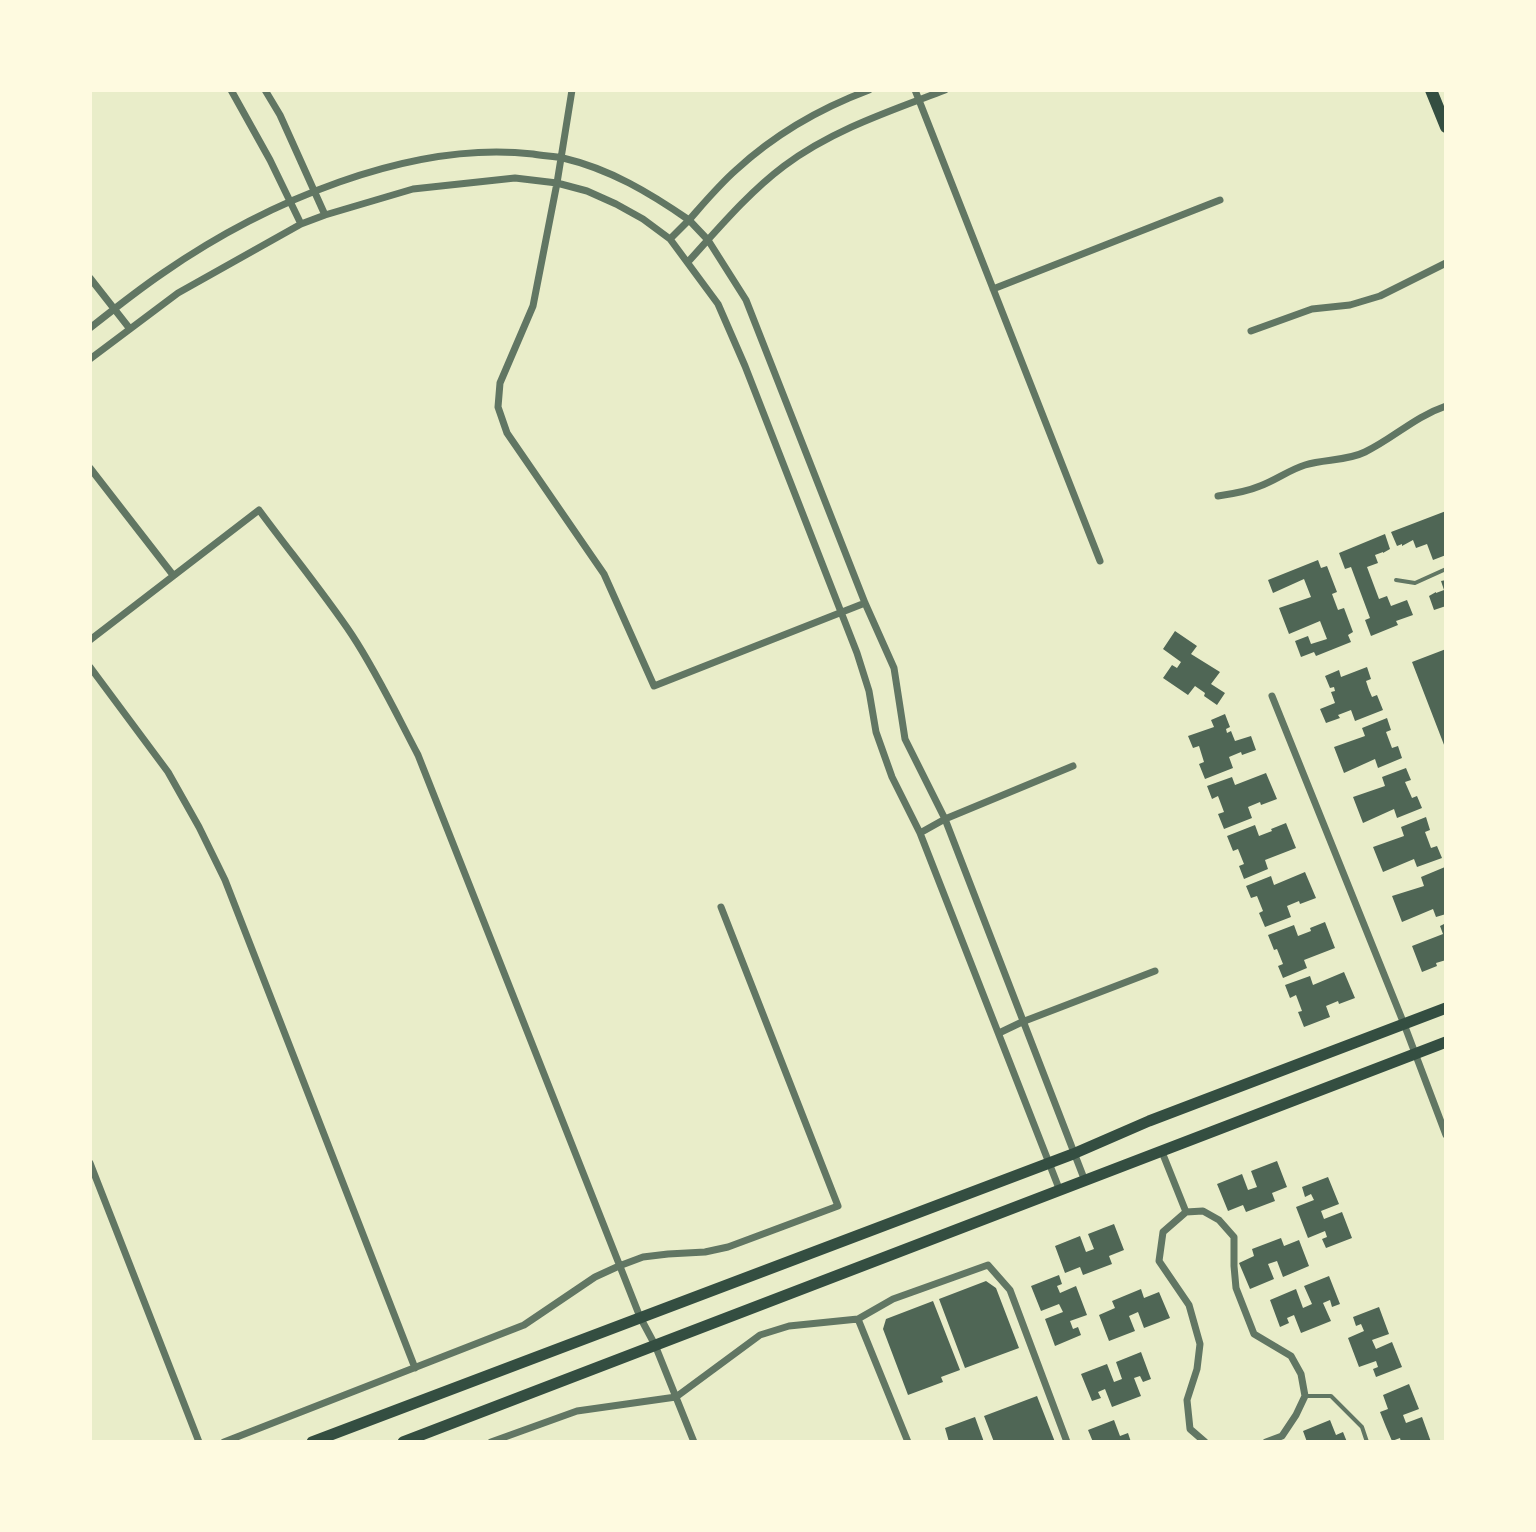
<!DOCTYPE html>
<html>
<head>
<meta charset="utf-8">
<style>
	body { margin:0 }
	#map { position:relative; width:1536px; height:1532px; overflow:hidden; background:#e9edc9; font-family:"Roboto Serif",serif }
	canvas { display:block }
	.frame { position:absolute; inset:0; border:92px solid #fefae0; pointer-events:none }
</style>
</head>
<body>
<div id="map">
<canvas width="1536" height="1532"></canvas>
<div class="frame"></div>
</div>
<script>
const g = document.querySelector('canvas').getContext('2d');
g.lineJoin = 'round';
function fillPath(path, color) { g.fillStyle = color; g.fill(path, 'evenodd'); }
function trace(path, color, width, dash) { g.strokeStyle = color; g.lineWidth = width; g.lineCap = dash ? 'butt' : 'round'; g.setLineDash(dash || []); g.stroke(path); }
const building = new Path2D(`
	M1446 511V555L1433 560 1427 544 1416 548 1413 540 1402 546V544L1397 546 1391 532Z
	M1385 534 1390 549 1383 553V552L1375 555 1378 563 1367 567 1379 599 1387 596 1391 606 1407 600 1413 615 1396 621 1398 625 1371 636 1365 620 1370 618 1351 567 1345 569 1339 553Z
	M1318 560 1321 568 1327 566 1337 592 1332 594 1338 610 1344 608 1353 632 1348 635 1351 642 1316 656 1314 652 1301 657 1295 641 1308 636 1311 644 1327 639 1320 621 1289 634 1279 608 1311 597 1304 579 1273 593 1268 580Z
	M1446 580V606L1434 610 1429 596 1436 592V593L1444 590 1441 581Z
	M1175 631 1197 646 1191 654 1220 672 1211 684 1225 693 1217 705 1204 696 1205 693 1195 686 1188 695 1163 678 1172 665 1177 668 1181 662 1163 649Z
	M1446 649V750L1412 662Z
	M1367 667 1371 679 1366 681 1369 690 1372 697 1377 695 1383 710 1355 721 1351 710 1338 715 1340 718 1326 723 1320 709 1335 703 1331 692 1335 691 1334 687 1330 688 1325 676 1339 670 1341 677Z
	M1225 714 1230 727 1226 729 1227 733 1231 731 1235 741 1251 736 1256 750 1242 755 1241 752 1229 757 1233 768 1205 779 1199 764 1204 762 1199 746 1193 748 1188 736 1214 727 1211 720Z
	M1387 718 1391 730 1386 732 1392 748 1398 746 1402 758 1378 768 1375 759 1344 773 1334 747 1365 736 1362 728Z
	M1406 768 1411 780 1405 782 1412 798 1417 796 1422 808 1397 818 1394 809 1363 823 1353 797 1385 786 1382 777Z
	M1266 773 1277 799 1261 805 1260 802 1248 807 1252 818 1224 829 1218 814 1224 812 1218 796 1212 799 1207 786 1232 777 1235 785Z
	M1426 817 1430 830 1425 832 1431 848 1437 846 1442 858 1417 867 1414 859 1383 872 1373 847 1404 836 1401 827Z
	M1286 823 1296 848 1265 860 1268 869 1244 879 1239 866 1244 864 1238 849 1233 851 1227 836 1255 825 1259 836 1272 831 1271 829Z
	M1445 867 1446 914 1436 917 1433 909 1402 922 1392 896 1424 886 1421 877Z
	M1305 872 1316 898 1300 904 1299 901 1287 906 1291 917 1265 927 1259 913 1263 911 1257 896 1251 898 1246 886 1271 876 1274 885Z
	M1325 922 1335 948 1304 960 1307 968 1283 978 1278 966 1283 964 1277 949 1274 950 1268 935 1294 925 1298 936 1311 931 1310 928Z
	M1446 923V960L1436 963 1437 966 1422 972 1412 946 1443 934 1440 926Z
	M1344 972 1355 998 1339 1004 1338 1001 1326 1006 1330 1017 1304 1027 1298 1012 1302 1011 1296 995 1290 998 1285 985 1310 976 1313 985Z
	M1277 1161 1287 1187 1272 1193 1275 1201 1246 1212 1243 1205 1228 1211 1217 1184 1242 1174 1248 1190 1257 1187 1251 1171Z
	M1328 1177 1339 1204 1321 1211 1324 1219 1342 1212 1352 1238 1326 1248 1322 1239 1327 1237 1325 1231 1308 1238 1296 1207 1314 1200 1311 1194 1305 1197 1302 1187Z
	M1114 1224 1124 1250 1109 1256 1112 1264 1083 1275 1080 1267 1065 1273 1055 1246 1080 1236 1086 1252 1094 1249 1088 1234Z
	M1281 1238 1284 1246 1299 1240 1309 1266 1283 1277 1277 1261 1268 1264 1274 1279 1250 1289 1239 1263 1254 1256 1252 1249Z
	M1059 1275 1062 1284 1057 1286 1060 1293 1076 1286 1087 1315 1070 1321 1073 1329 1078 1327 1081 1335 1055 1346 1045 1319 1063 1312 1059 1304 1041 1311 1031 1286Z
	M1329 1276 1340 1304 1332 1307 1330 1300 1323 1303 1331 1321 1301 1333 1294 1315 1287 1318 1289 1323 1280 1327 1270 1300 1296 1289 1303 1308 1312 1304 1304 1286Z
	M986 1281 996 1288 1019 1348 965 1368 939 1299Z
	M1141 1289 1144 1298 1159 1292 1170 1318 1144 1328 1138 1312 1129 1316 1135 1331 1109 1341 1099 1315 1115 1308 1112 1301Z
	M933 1301 960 1370 941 1377 943 1382 908 1395 883 1329 886 1319Z
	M1379 1307 1389 1334 1372 1340 1376 1349 1392 1342 1402 1367 1376 1377 1373 1369 1378 1367 1376 1361 1359 1367 1348 1338 1364 1331 1361 1324 1356 1326 1353 1317Z
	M1141 1352 1151 1379 1143 1382 1140 1376 1134 1378 1141 1396 1112 1407 1105 1389 1098 1392 1101 1398 1092 1401 1081 1374 1107 1364 1114 1382 1122 1379 1116 1362Z
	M1409 1384 1419 1409 1403 1415 1406 1423 1422 1417 1431 1442H1401L1400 1438 1392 1441 1386 1427 1380 1412 1388 1409 1383 1395Z
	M1037 1396 1055 1442H994L984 1416Z
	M975 1417 984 1442H949L945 1428Z
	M1114 1420 1120 1436 1128 1433 1131 1442H1093L1088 1430Z
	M1330 1420 1336 1435 1343 1432 1347 1442H1307L1303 1431Z`);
const service = new Path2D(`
	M1396 580 1415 583 1446 569
	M1305 1396H1331L1362 1427 1367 1442`);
const minor = new Path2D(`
	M231 90 270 160 301 224
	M265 90 280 115 325 215
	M572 90 557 183 533 306 500 383 498 407 507 433 604 574 654 686 865 603
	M915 90 1100 561
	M670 239 689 220 708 240 746 300 865 603 894 668 905 739 945 819 1085 1181
	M688 262C718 229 748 193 784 166 832 130 890 111 945 90
	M90 278 130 329
	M993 289 1220 200
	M90 328C114 309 138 290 163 273 264 203 409 140 533 154 543 156 554 156 563 158 610 169 650 193 689 220 704 203 719 185 736 170 774 135 821 108 869 90
	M1251 331 1312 309 1350 305 1380 296 1446 263
	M90 359 178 293 301 224 325 215 413 189 515 178 557 183 587 191 616 204 643 219 670 239 718 304 745 366 857 653 869 691 876 732 892 777 920 833 1060 1191
	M90 468 173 575
	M1218 496C1232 494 1246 492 1260 486 1276 480 1289 470 1305 465 1325 459 1347 461 1365 452 1394 438 1414 417 1446 406
	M90 640 259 510C290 552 323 592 352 635 377 673 397 715 418 755L640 1317 655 1345 694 1442
	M90 667 168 772 199 827 225 880 415 1368
	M1272 696 1404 1024 1446 1135
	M920 833 945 819 1073 766
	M999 1033 1022 1022 1155 971
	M1162 1152 1186 1212
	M90 1163 199 1442
	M858 1319 908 1442
	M224 1442 524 1325 595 1277 619 1266 643 1257 668 1254 705 1252 728 1247 838 1206 721 907
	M491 1442 577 1411 676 1397 760 1335 789 1326 858 1319 893 1299 988 1265 1010 1290 1067 1442
	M1205 1442 1190 1429 1187 1400 1197 1369 1200 1344 1189 1305 1159 1261 1163 1232 1186 1212 1203 1211 1219 1220 1234 1237V1266L1236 1288 1254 1334 1291 1356 1301 1374 1305 1396 1296 1415 1282 1436 1266 1442`);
const secondary = new Path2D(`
	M312 1442 1073 1154 1149 1121 1446 1008
	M403 1442 1446 1042`);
const primary = new Path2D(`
	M1431 90 1446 127`);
fillPath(building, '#4f6655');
trace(service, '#617663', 4);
trace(minor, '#617663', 7);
trace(secondary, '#344e41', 11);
trace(primary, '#344e41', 12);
</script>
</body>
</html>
